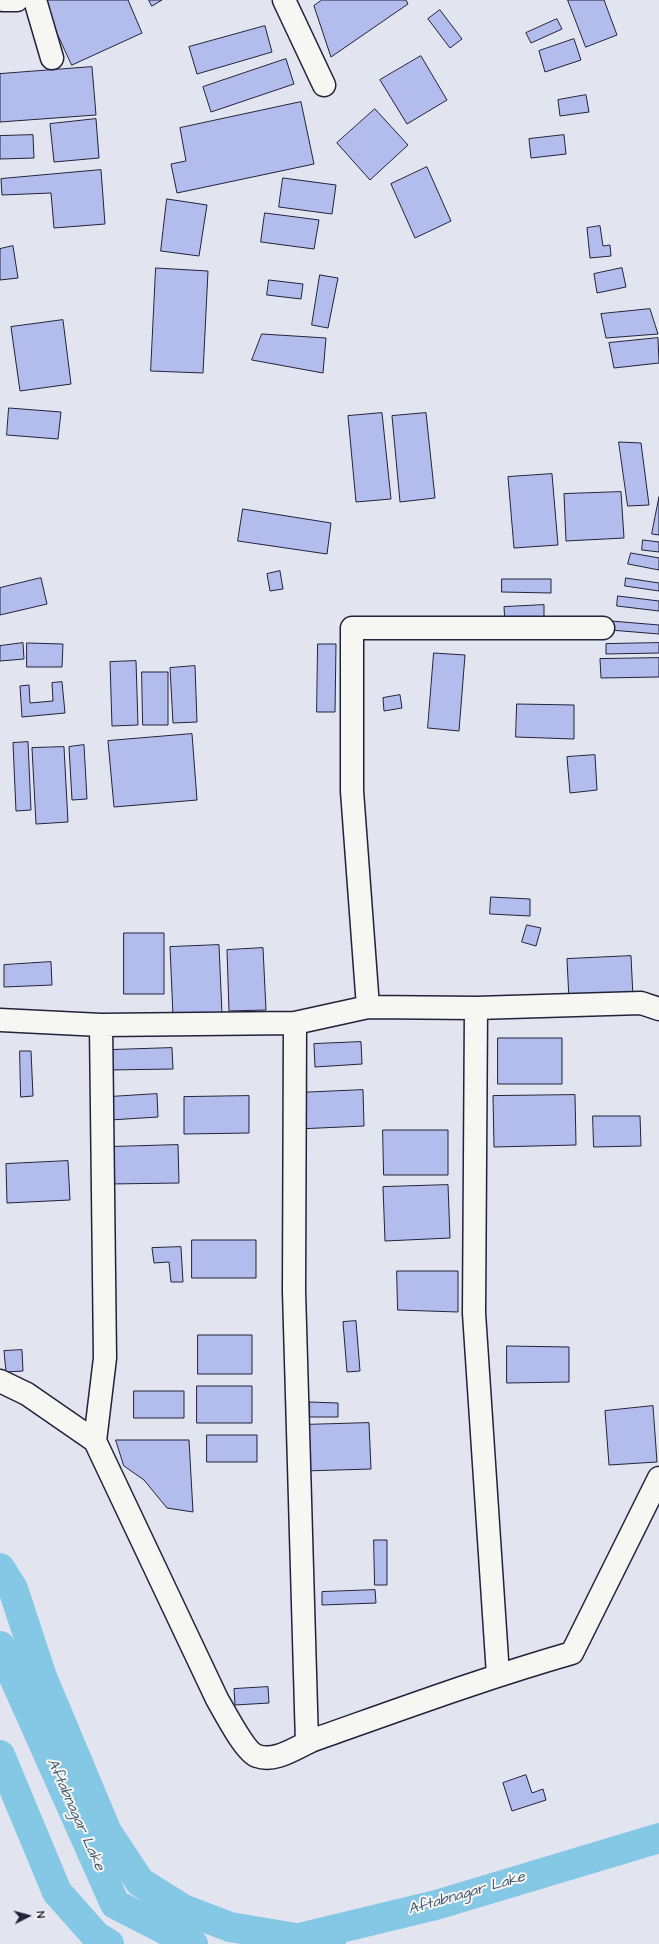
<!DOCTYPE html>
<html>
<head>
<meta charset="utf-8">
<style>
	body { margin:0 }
	#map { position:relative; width:659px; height:1944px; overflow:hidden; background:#e2e5f0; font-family:"Architects Daughter",sans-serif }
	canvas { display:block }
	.north { position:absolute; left:8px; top:1896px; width:40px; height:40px; -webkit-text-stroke:3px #f6f6f2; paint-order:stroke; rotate:84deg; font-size:11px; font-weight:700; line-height:16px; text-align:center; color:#22223b }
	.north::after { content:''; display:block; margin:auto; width:14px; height:18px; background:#22223b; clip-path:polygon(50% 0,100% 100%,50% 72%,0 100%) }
</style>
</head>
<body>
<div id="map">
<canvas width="659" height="1944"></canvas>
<div class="north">N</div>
</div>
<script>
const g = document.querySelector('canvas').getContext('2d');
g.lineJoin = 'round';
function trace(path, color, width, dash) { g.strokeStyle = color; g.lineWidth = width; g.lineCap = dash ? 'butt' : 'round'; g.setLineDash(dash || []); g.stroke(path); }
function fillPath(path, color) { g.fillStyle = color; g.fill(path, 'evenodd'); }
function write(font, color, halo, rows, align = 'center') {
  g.font = font + ' "Architects Daughter",sans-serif'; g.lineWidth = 4; g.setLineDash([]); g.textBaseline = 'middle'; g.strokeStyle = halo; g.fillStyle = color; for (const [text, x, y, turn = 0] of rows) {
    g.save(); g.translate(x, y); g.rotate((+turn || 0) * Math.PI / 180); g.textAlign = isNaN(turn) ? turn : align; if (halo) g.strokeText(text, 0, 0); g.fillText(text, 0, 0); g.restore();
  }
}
const canal = new Path2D(`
	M0 1568 13 1589 42 1677 107 1832 140 1882 183 1909 230 1927 331 1944
	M0 1646 115 1904 193 1944
	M0 1755 57 1892 96 1936 109 1944
	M303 1937 436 1905 659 1838`);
const building = new Path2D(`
	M42 0H128L142 33 72 65Z
	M149 0H162L152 6Z
	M322 0H406L408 4 331 57 314 6Z
	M568 0H604L617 35 586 47Z
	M440 10 462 39 450 48 428 19Z
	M557 19 562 29 531 43 526 33Z
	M265 26 272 52 197 74 189 47Z
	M574 39 581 60 545 72 539 51Z
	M421 56 447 100 407 124 380 80Z
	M286 59 294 84 211 112 203 87Z
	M92 67 96 115 0 122V74Z
	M586 95 589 112 560 116 558 100Z
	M301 102 314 164 177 193 171 164 186 161 180 128Z
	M375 109 408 145 370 180 337 143Z
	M96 119 99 158 54 162 50 124Z
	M33 135 34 158 0 159V136Z
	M564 135 566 154 531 158 529 139Z
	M427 167 451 221 415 238 391 184Z
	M101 170 105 224 54 228 51 193 2 195 1 179Z
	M283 178 336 185 332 214 279 207Z
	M167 199 207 205 199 256 161 251Z
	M265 213 319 220 314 249 261 242Z
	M600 226 603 246 610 245 611 256 590 258 587 228Z
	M13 246 18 278 0 280V249Z
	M156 268 208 271 203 373 151 371Z
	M622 268 626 287 597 293 594 274Z
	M320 275 338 278 328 328 312 325Z
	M269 280 303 284 301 299 267 295Z
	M650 309 658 334 606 338 601 314Z
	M63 320 71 384 20 391 11 327Z
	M262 334 326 338 323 373 252 360Z
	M658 338 659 363 614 368 609 343Z
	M9 408 61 412 58 439 7 435Z
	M382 413 391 499 356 502 348 416Z
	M426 413 435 498 400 502 392 416Z
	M619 442 641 443 649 505 628 506Z
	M552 474 558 545 514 548 508 477Z
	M621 492 624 538 566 541 564 494Z
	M659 497V535L652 534Z
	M243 509 331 523 327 554 238 541Z
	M643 540 659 542V552L642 550Z
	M631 553 659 558V570L628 564Z
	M280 571 283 589 270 591 267 574Z
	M41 578 47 604 0 615V588Z
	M626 578 659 583V591L625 586Z
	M502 579H551V593L502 592Z
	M618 596 659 601V611L617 606Z
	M544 605V621L505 623 504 607Z
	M611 621 659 625V634L610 630Z
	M23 643 24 659 0 661V646Z
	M27 643 63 644 62 667H27Z
	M659 643V653L606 654V644Z
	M318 644H336L335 712H317Z
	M434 653 465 655 459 731 428 728Z
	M659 658V677L601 678 600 659Z
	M136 661 138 725 112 726 110 662Z
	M195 666 197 722 173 723 170 668Z
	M142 672H168V725H143Z
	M62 682 65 713 22 717 20 686 29 685 30 703 53 701 52 683Z
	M400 695 402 708 384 711 383 698Z
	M517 704 574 705V739L516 737Z
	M192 734 197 800 114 807 108 741Z
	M28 742 31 810 16 811 13 743Z
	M84 745 87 799 72 800 69 747Z
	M64 747 68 822 36 824 32 748Z
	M595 755 597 790 570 793 567 757Z
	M491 897 530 899V916L490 914Z
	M527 925 541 928 536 946 522 942Z
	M124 933H164V994H124Z
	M219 945 222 1014 173 1016 170 947Z
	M263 948 266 1010 229 1011 227 950Z
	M631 956 633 997 569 1000 567 959Z
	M51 962 52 985 4 987V965Z
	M498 1038H562V1084H498Z
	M361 1042 362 1064 315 1067 314 1044Z
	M172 1048 173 1069 110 1070V1050Z
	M20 1051H31L33 1096 21 1097Z
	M363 1090 364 1126 297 1129 296 1093Z
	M157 1094 158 1117 110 1120 109 1097Z
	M575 1095 576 1145 494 1147 493 1096Z
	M249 1096V1133L184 1134V1097Z
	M593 1116H640L641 1146 594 1147Z
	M383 1130H448V1175H384Z
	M178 1145 179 1183 109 1184 108 1147Z
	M68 1161 70 1200 7 1203 6 1164Z
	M448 1185 450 1238 385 1241 383 1187Z
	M192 1240H256V1278H192Z
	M181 1247 183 1282H171L169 1262 154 1263 152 1248Z
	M397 1271H458V1312L398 1310Z
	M356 1321 360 1371 347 1372 343 1322Z
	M198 1335H252V1374H198Z
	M507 1346 569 1347V1382L507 1383Z
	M22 1350 23 1371 6 1372 4 1351Z
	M197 1386H252V1423H197Z
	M134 1391H184V1418H134Z
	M310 1402 338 1403V1417H310Z
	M653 1406 657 1462 609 1465 605 1411Z
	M369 1423 371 1469 304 1471 301 1425Z
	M207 1435H257V1462H207Z
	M116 1440H189L193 1512 167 1508 144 1480 124 1466Z
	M374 1540H387V1585H375Z
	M375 1590 376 1603 322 1605V1592Z
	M268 1687 269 1703 235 1705 234 1689Z
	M526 1775 532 1793 543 1789 546 1800 512 1811 503 1783Z`);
const street = new Path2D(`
	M3 0H17
	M35 0 52 58
	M284 0 324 85
	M368 1007 352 791V628H603
	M476 1008 474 1313 498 1675
	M0 1020 101 1025 295 1023 368 1007 476 1008 641 1003 659 1009
	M295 1023 294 1291 307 1743
	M0 1381 27 1394 95 1441 217 1699C224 1711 245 1752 257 1756 277 1763 297 1746 316 1739 401 1709 485 1678 572 1653L659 1478
	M95 1441 105 1358 101 1025`);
const waterNames = [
	["Aftabnagar Lake",75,1815,66],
	["Aftabnagar Lake",467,1894,-16]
];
trace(canal, '#84c8e5', 30);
fillPath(building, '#b2bced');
trace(building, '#22223b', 1);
trace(street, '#22223b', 25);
trace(street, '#f6f6f2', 22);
write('italic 15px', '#3f546e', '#f6f6f2', waterNames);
</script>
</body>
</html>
